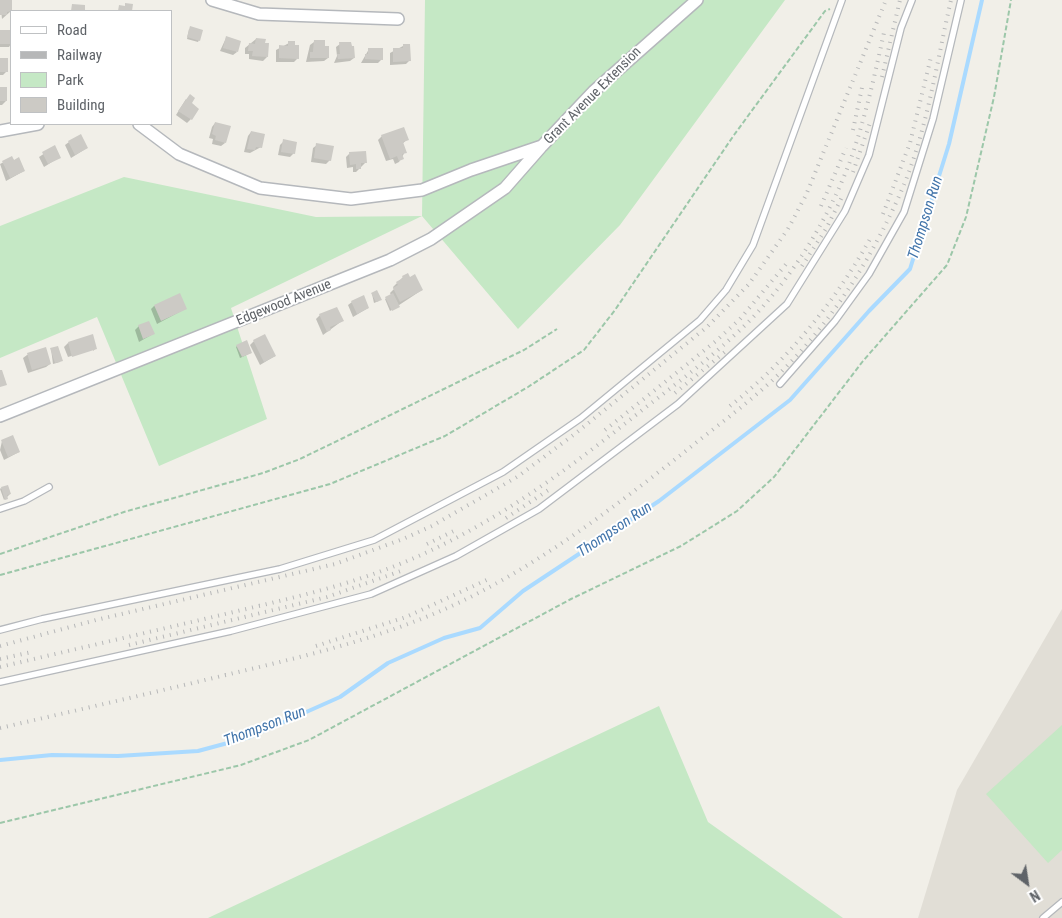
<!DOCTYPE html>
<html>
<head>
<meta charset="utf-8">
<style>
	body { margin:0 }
	#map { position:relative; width:1062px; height:918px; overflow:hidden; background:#f1efe8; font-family:"Roboto Condensed",sans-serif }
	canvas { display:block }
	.legend { position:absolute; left:10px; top:10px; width:162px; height:115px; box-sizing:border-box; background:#fff; border:1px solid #bfc1c3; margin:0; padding:6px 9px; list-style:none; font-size:15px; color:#5f6368 }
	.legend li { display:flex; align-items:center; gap:10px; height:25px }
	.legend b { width:25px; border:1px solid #bfc1c3 }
	.north { position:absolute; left:1002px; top:858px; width:50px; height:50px; -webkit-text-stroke:4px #fff; paint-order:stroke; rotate:149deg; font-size:14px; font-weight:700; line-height:20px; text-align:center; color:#5f6368 }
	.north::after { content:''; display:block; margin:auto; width:18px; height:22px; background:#5f6368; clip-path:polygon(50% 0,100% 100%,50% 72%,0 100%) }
</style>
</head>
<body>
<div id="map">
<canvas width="1062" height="918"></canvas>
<ul class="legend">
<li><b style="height:6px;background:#fff"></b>Road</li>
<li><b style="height:6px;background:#b6b7b8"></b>Railway</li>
<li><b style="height:14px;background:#c5e8c5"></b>Park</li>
<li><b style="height:14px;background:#cccac5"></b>Building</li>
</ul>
<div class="north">N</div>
</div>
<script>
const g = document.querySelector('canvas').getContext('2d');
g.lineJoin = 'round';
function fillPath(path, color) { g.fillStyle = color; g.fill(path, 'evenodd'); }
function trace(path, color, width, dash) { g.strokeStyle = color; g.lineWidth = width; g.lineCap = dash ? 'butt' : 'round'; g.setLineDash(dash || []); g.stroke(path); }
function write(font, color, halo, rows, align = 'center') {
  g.font = font + ' "Roboto Condensed",sans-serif'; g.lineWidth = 4; g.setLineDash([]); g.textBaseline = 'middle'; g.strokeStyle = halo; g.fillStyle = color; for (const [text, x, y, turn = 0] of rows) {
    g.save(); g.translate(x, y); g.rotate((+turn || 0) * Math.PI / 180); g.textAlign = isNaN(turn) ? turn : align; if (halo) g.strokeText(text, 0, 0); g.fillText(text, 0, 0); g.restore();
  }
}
const education = new Path2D(`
	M1062 609V918H918L957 790Z`);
const green = new Path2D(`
	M425 0H785L620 225 518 329 422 216 231 308 267 419 159 466 97 317 0 358V226L124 177 316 217 422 216Z
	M659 706 708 822 843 918H208Z
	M1062 725V850L1048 863 986 794Z`);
const shadow = new Path2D(`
	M0 0H11V11L2 19Z
	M189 29 199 40 198 42 187 39Z
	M0 31H11V44L9 47H0Z
	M226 38 237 52 233 55 220 51Z
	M256 39 267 57 263 61 249 59V54H245V48Z
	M314 42 324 47 328 58 324 61 306 62 310 45Z
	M289 43 298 58 294 62H276V50Z
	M340 44 354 58 350 61 334 63 337 56 336 47Z
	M403 46 410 60 406 64 390 65V53Z
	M369 49 382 59 378 63H361Z
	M0 59 7 71 3 75H0Z
	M0 88 6 101 2 105H0Z
	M186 99 190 104 191 119 187 123 176 115Z
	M215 123 225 143 221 146 212 144 213 139 209 138 212 127Z
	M251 132 261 147 250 153 244 152 248 136Z
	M382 136 408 139 402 144 405 152 399 162 395 164 393 159 386 161 378 140Z
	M284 141 294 153 290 157 278 155 280 145Z
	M69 142 87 148 71 158 65 145Z
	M317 145 330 160 326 164 311 162 313 148Z
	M54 147 60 157 44 167 39 157Z
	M350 153 366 162 356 172H353V167L347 168 346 157Z
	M12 158 24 171 6 181 0 164Z
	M403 277 422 290 390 311 385 299 391 295 390 293 394 289 393 287Z
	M372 294 379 301 374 303Z
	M352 302 368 308 353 317 348 305Z
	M154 306 185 309 157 324 151 309Z
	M320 315 342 321 323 335 316 319Z
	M139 326 153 334 139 342 135 330Z
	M254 341 275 356 260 365 250 345Z
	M68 343 96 348 93 351V349L68 357 64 347Z
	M237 346 251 353 240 358 236 347Z
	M45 349 50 364 46 367 28 373 23 358 27 355Z
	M51 349 61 360 60 362 53 364Z
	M2 441 19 452 4 460 0 450Z
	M1 488 10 494 4 500 0 489Z`);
const stream = new Path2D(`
	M0 760 52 755 118 756 198 751 250 737 340 697 388 663 444 638 480 628 523 591 659 501 790 400 869 311 910 269 949 144 982 0`);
const building = new Path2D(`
	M0 0H12V11L7 12V15H0Z
	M125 3 133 4 132 11H118L119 5 125 6Z
	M72 4 85 5V11H71Z
	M190 26 203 30 200 41 187 37Z
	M0 30H11V44H0Z
	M226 36 241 41 238 52 223 48Z
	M256 38 266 39 265 43H269L268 57 252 56 253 51H248L249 43 255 44Z
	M314 40H325V46H329V58H310V52H313Z
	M288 41H295V45H299V59L279 58V45L288 46Z
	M339 42H351L352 46H354L355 58 338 59 337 54H340Z
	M403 44H410L411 61 393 62V48H403Z
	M368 48H383V60L365 59V54H368Z
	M0 58H8V72H0Z
	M0 87H7V101H0Z
	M190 94 195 98 192 103 199 109 192 120 178 111Z
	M215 122 231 126 226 143 215 140 216 136 212 134Z
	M404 127 409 140 403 142 407 153 402 154 404 159 399 161 397 156 390 159 381 135Z
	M251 131 265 134 262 148 256 147 255 150 247 149Z
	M81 134 88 148 75 155 68 141Z
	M283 139 297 142 295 154 281 152Z
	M316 143 334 146 331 161 314 158Z
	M55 145 61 158 48 164 42 152Z
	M366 151 367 163H361V169H356V164L350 165 349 152Z
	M12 156 14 160 19 157 25 171 10 178 2 161Z
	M408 273 410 277 415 274 423 290 400 302 393 288 398 285 396 282 403 278 402 276Z
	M377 290 382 300 376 302 371 293Z
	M180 293 187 309 161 321 154 305Z
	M393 293 400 307 392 311 385 297Z
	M364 295 369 308 357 314 351 301Z
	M337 307 344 321 330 327 331 330 327 332 319 314Z
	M149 321 155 334 143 339 138 325Z
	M93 334 97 349 72 357 68 342Z
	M265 334 276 356 264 362 253 340Z
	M247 340 252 353 242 357 236 345Z
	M58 346 63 361 55 363 50 348Z
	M46 347 51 364 32 370 27 353Z
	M0 370H2L7 385 0 387Z
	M13 435 20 452 8 457 1 440Z
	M8 485 11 494 7 495 8 499 5 500 1 487Z`);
const path = new Path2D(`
	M0 554 124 512 263 473 300 459 524 350 557 329
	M0 575 330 484 445 436 528 387 584 350 615 310 734 135 825 11 830 9
	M0 823 241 765 309 740 571 599 681 546 737 511 774 477 863 361 947 265 966 217 994 97 1011 0`);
const service = new Path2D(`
	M780 384 835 321 869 274 904 212 933 119 961 0
	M0 509 24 501 49 487
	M0 630 42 619 280 569 374 540 503 472 581 418 700 320 726 290 753 245 842 0
	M0 682 231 631 371 594 456 556 539 509 678 404 787 304 845 211 869 155 901 28 912 0
	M1043 918 1062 902`);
const minor = new Path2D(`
	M212 0 259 14 398 19
	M139 124 179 154 260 188 351 199 422 190 471 170 542 146 594 91 697 0
	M0 131 38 124
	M0 416 390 260 431 239 505 188 541 147`);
const rail = new Path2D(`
	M882 77 900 0
	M853 130 863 83
	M853 172 870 123
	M821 206 846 148
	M883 214 910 143 931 57
	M802 266 826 229 842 197
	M675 393 725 352
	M730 406C788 360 834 303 870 239
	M605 430 716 341 740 319 787 263
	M506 518 550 489
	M427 544 458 529
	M129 645 327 597 401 571
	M0 646 96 620 335 564 403 539 432 526 517 477 576 433 707 327 749 284 788 229 806 195 886 0
	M316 646 406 617 491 578
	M0 659 32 652
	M0 667C72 650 145 633 217 616 274 602 332 590 387 569 472 537 546 486 617 430 658 397 702 366 740 330 787 286 826 224 849 164 865 120 875 74 885 28
	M0 728C78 710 156 692 234 673 310 655 385 637 456 604 541 564 614 507 687 450 719 424 753 400 782 371 833 320 871 259 900 194 927 133 936 65 951 0`);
const streetNames = [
	["Grant Avenue Extension",593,96,-45],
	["Edgewood Avenue",284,303,-22]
];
const waterNames = [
	["Thompson Run",926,218,-73],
	["Thompson Run",615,530,-34],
	["Thompson Run",265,727,-21]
];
fillPath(education, '#e1ded6');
fillPath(green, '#c5e8c5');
fillPath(shadow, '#0003');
trace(stream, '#aadaff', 4);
fillPath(building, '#cccac5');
trace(service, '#b5b8bc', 8);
trace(minor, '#b5b8bc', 14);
trace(path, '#9cc7a9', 2, [5, 2.5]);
trace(service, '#fff', 5.5);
trace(minor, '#fff', 11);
trace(rail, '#b6b7b8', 4, [1, 6]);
write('14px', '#5f6368', '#fff', streetNames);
write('italic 15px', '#4174aa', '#fff', waterNames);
</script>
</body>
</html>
